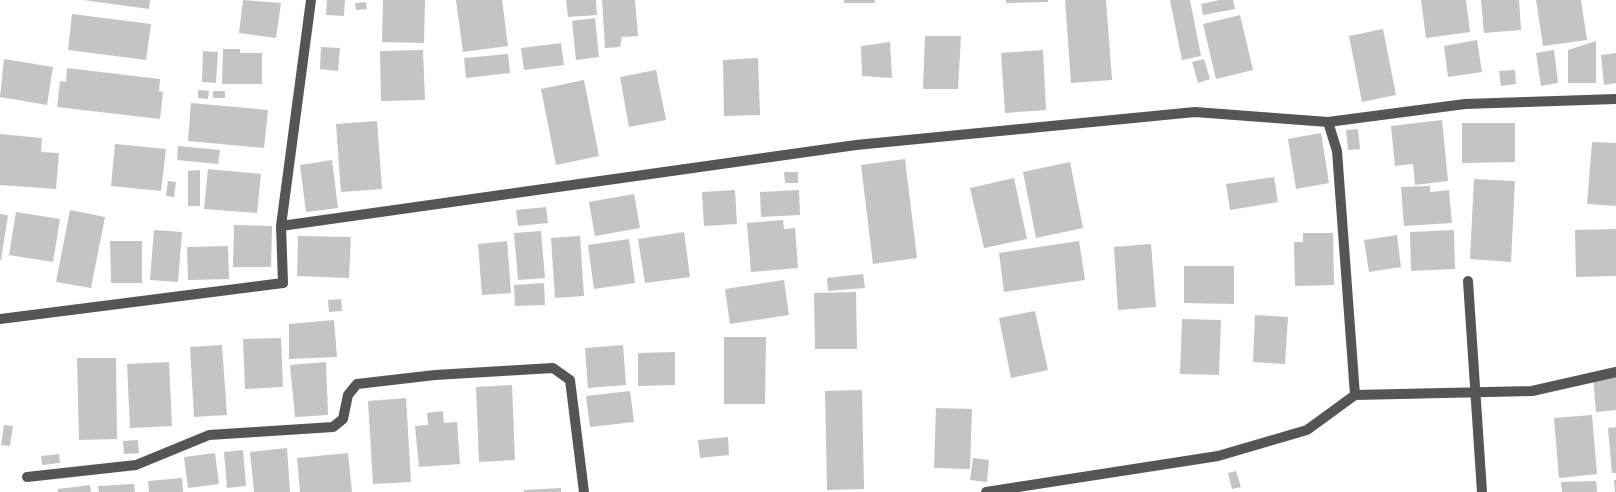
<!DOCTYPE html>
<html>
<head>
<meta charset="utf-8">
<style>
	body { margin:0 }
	canvas { display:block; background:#fff }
</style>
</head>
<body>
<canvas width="1616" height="492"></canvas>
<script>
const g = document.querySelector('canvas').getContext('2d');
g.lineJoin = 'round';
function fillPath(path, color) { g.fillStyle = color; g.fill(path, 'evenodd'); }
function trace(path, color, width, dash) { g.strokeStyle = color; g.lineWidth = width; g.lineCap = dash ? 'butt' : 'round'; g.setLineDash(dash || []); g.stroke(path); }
const building = new Path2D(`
	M83 0H150L149 9Z
	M243 0 281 3 276 38 239 33Z
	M327 0H345L344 16 326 15Z
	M383 0H425L424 43 382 42Z
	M456 0H502L508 46 463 52Z
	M566 0H596L597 15 568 17Z
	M602 0H635L638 36 622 37 620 47 605 48Z
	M844 0H875V3H844Z
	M1006 0H1048V2L1006 3Z
	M1065 0H1106L1112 80 1071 83Z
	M1170 0H1190L1201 56 1182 60Z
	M1219 0H1233L1235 9 1203 15 1201 4Z
	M1421 0H1466L1470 32 1426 38Z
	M1481 0H1519L1521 30 1484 33Z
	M1536 0H1581L1587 40 1543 46Z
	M366 2 367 9 356 10 355 3Z
	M72 14 151 24 146 60 68 50Z
	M1240 15 1253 70 1216 79 1203 24Z
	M595 18 599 57 576 60 572 21Z
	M1383 29 1396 95 1362 102 1349 36Z
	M925 36H961L958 89H923Z
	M1477 40 1482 72 1448 77 1444 46Z
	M1596 41V83H1568V50Z
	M890 42 892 78 862 76 861 46Z
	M561 43 564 65 524 70 521 48Z
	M321 47 340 48 338 71 320 69Z
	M223 49H240V53H262V84H222Z
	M423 50 425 100 381 101 380 51Z
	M1043 50 1046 110 1005 113 1001 53Z
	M1554 50 1558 83 1541 86 1536 53Z
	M203 51 218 52 216 83 202 82Z
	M1616 53V83L1604 85 1601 55Z
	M508 54 510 73 466 78 464 58Z
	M758 58 760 115 724 116 723 60Z
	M4 59 53 67 47 105 0 97Z
	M1204 59 1210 79 1198 83 1192 62Z
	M67 68 160 79 159 91 163 92 160 119 57 107 60 81 66 82Z
	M656 70 666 120 629 127 620 77Z
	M1515 70 1516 84 1501 86 1499 71Z
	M584 80 599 156 556 165 541 89Z
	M198 90 209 91 208 99 198 98Z
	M213 91H225V98H213Z
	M191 103 268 110 264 148 188 141Z
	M1442 120 1448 181 1415 185 1413 164 1395 166 1391 126Z
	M377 121 382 189 341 192 336 124Z
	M1462 123H1515V162L1462 163Z
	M1358 129 1360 149 1348 150 1346 130Z
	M1321 133 1329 183 1296 189 1288 139Z
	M0 134 42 138 41 152 59 153 56 189 0 185Z
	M1592 142 1616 143V206L1587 204Z
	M115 144 166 149 161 191 111 186Z
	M178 146 220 150 218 164 177 160Z
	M905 159 917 258 873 264 861 165Z
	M332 160 338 208 306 212 300 165Z
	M1070 162 1083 228 1036 238 1023 172Z
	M208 169 261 174 257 213 204 209Z
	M200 170V206H188V171Z
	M784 172H798V183H785Z
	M1274 177 1278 202 1230 210 1226 184Z
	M1014 178 1027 239 984 248 970 188Z
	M1474 179 1515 181 1511 262 1470 259Z
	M168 181 176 182 174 197 166 196Z
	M1430 186V192L1449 190 1452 223 1404 226 1401 187Z
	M735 190 737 224 704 226 702 192Z
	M799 190 800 215 761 217 760 192Z
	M634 194 640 228 595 236 589 202Z
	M546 207 548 223 518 226 516 210Z
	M70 210 105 217 91 288 56 282Z
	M16 212 60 219 53 262 9 255Z
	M0 214 8 215 1 260H0Z
	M783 220 784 229 795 228 798 268 751 272 747 223Z
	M234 225 272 226 271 267H233Z
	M1616 229V276L1576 277 1575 230Z
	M154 230 182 232 178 282 150 280Z
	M1454 230 1455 269 1411 271 1410 232Z
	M541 231 545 278 518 280 514 233Z
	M684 232 690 277 645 283 638 239Z
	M1303 233H1333L1334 285 1295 286 1294 242H1303Z
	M1397 235 1401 267 1369 272 1364 240Z
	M298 236 351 237 349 278 297 276Z
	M580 236 584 296 555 298 551 238Z
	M629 239 635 283 594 289 588 245Z
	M110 241H142V283H111Z
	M507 241 511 293 482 295 478 244Z
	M1079 241 1085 280 1004 292 999 253Z
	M1151 244 1156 307 1118 310 1114 247Z
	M228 246 229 279 188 280 187 247Z
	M1184 266H1234V304L1184 303Z
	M863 274 865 288 828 291 827 278Z
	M784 280 789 315 730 324 725 289Z
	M544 283 545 305 515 306 514 285Z
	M856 292 857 349H815L814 293Z
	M341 299 342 311 329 312 328 300Z
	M1035 311 1048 370 1011 378 999 318Z
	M1255 315 1288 317 1285 364 1253 362Z
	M1182 319 1221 320 1219 375 1180 374Z
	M334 320 337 357 289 359V324Z
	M724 337H766L765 404H724Z
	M281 338 283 387 245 389 243 339Z
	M222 345 227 415 194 417 190 347Z
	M623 345 626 385 588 388 585 348Z
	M675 352V385L638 386V353Z
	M77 358H116L117 439 79 440Z
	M169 362 172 426 130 428 127 364Z
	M326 362 328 415 295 417 290 365Z
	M1616 375V410L1596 412 1593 377Z
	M512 385 515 460 479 462 476 387Z
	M862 390 864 489 827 490 825 391Z
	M630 391 634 422 590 427 586 396Z
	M406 398 411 482 373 484 368 401Z
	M936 408 972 409 970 469 934 468Z
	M443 411 444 423 457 422 460 464 419 467 415 426 428 425 427 413Z
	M1592 415 1597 474 1559 478 1554 418Z
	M4 425 13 426 10 446 1 445Z
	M1616 427V473H1612L1608 428Z
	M728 437 729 455 700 458 698 440Z
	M138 440 139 453 124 454 123 441Z
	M287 448 290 492H254L250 452Z
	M243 450 246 486 227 488 224 452Z
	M215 453 219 484 188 488 184 457Z
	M348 453 352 492H300L297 458Z
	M59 454 60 463 42 465 41 456Z
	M973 458 989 460 987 482 970 480Z
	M1236 471 1241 487 1232 489 1228 473Z
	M182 478 183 492H149L148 481Z
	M1614 480H1616V492H1615Z
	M1596 481 1597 492H1562L1561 482Z
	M134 484 135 492H99L98 486Z
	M90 485 91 492H58V489Z
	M561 488V492H524V490Z`);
const minor = new Path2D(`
	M1328 122 1337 151 1355 395
	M281 226 856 145 1195 112 1328 122 1465 104 1616 99
	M1468 281 1482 492
	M0 319 283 283 281 226 311 0
	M27 477 136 465 209 435 333 427 343 419 348 395 357 384 435 375 553 368 570 380 584 492
	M986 492 1218 456 1307 430 1355 395 1532 391 1616 372`);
fillPath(building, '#c4c4c4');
trace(minor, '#555', 10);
</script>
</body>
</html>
